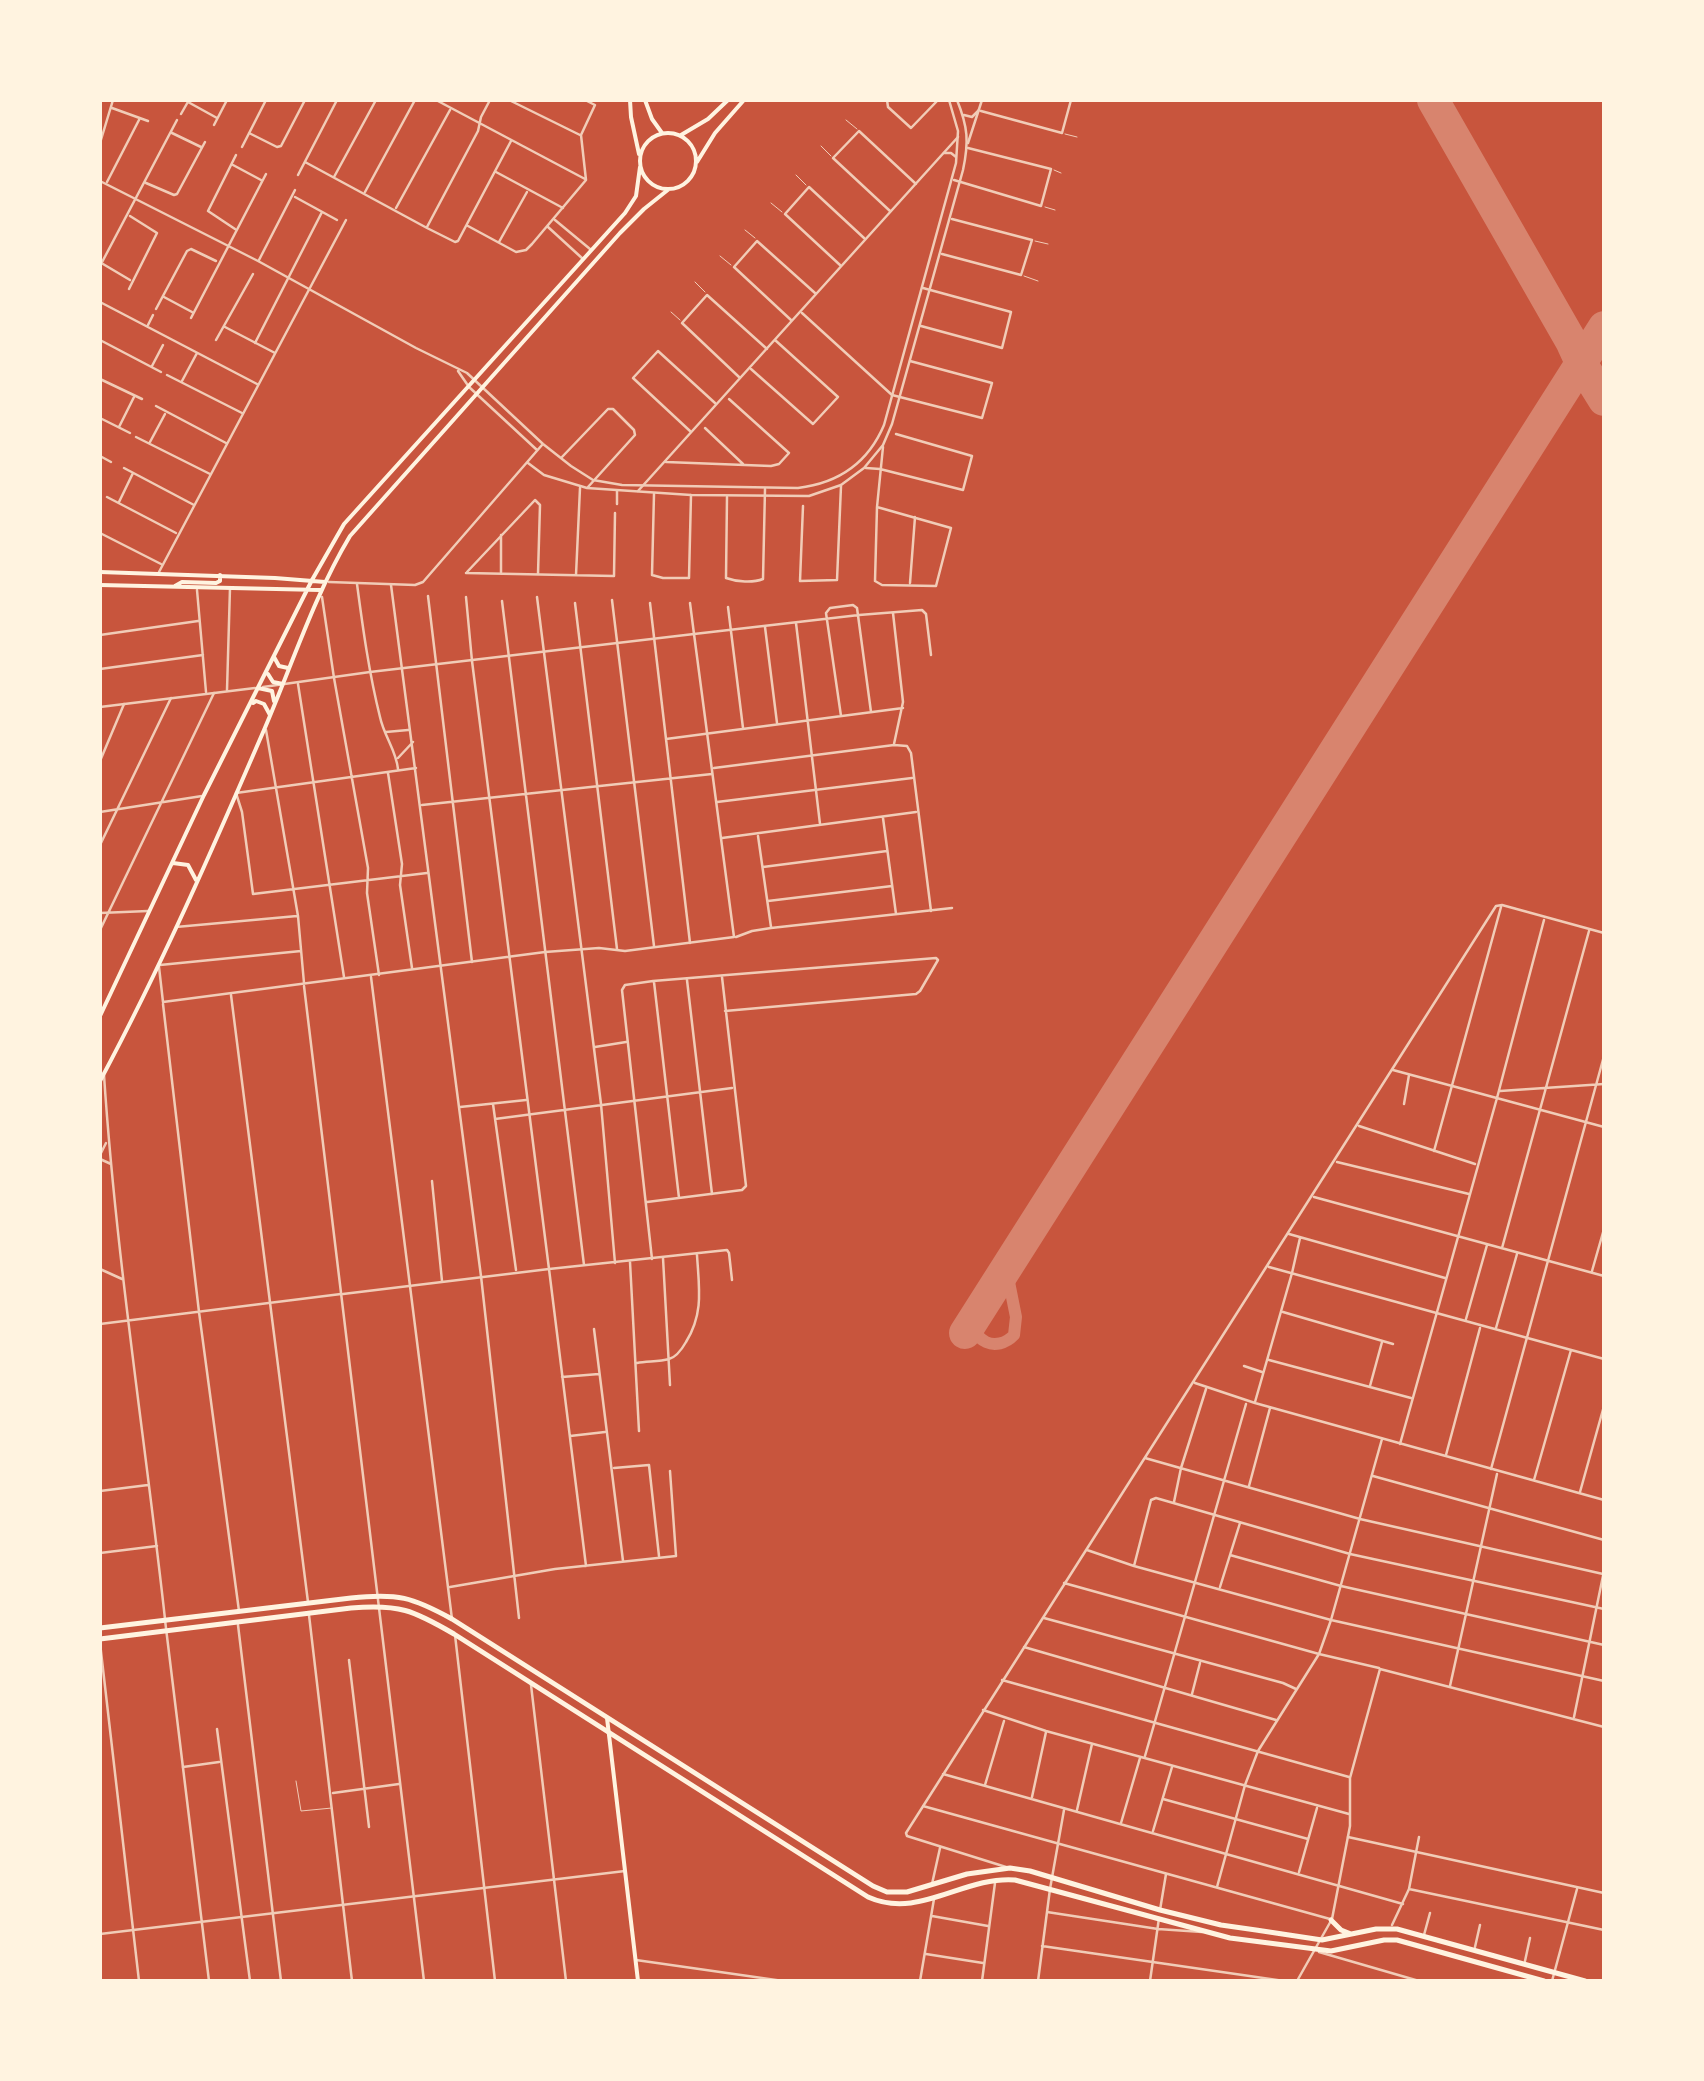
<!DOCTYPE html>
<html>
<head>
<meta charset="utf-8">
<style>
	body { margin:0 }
	#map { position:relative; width:1704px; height:2081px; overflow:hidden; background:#c8553d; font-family:"Crimson Pro",serif }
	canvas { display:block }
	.frame { position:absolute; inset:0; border:102px solid #fff3e0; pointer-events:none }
</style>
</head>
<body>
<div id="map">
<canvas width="1704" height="2081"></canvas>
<div class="frame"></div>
</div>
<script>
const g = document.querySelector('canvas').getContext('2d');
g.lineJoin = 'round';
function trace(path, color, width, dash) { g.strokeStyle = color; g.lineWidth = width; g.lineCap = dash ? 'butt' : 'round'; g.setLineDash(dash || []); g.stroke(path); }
const taxiway = new Path2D(`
	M1570 379 1575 364 1573 346
	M1566 385C1575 377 1581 372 1592 379L1591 354 1596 339
	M975 1317C970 1342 997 1353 1014 1335L1016 1317 1006 1267`);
const runway = new Path2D(`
	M1433 100 1571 341 1581 363 1604 400
	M965 1333 1604 327`);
const service = new Path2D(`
	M1082 100H1083
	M846 120 857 129
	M1065 134 1077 137
	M821 146 831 156
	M1054 170 1061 173
	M796 175 806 185
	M771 203 782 212
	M1045 207 1055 210
	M745 230 755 238
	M1035 241 1048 244
	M720 256 731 265
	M1024 276 1038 281
	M695 282 705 292
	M671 312 680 320
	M296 1781 301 1811 332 1808`);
const minor = new Path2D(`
	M436 100 585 179
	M509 100 580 135
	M887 100 888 107 911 128 938 100
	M188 102 217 118
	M112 108 148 121
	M981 111 1062 133 1071 100
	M181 114 189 100
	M214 125 227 100
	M172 133 201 147
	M249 133 277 147 281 146 305 100
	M100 143 113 100
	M968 143 982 100
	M242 147 266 100
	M305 162 427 228 455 242 458 241 511 141
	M233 165 261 180
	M496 172 563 208
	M298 175 337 100
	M334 177 376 100
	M954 180 1041 206 1051 169 968 148
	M107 182 140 118
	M146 183 174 195 177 194 205 142
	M365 192 415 100
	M295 197 337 220
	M396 208 450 110
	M890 211 833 158 859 131 916 184
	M555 220 590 249
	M468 226 516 252 526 250 532 244 586 180 581 135 595 105 585 100
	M427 227 478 131 481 117 490 100
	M548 227 583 259
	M235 229 208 211 236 155
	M499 242 527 192
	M942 254 1021 275 1032 240 952 219
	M259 260 295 190
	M103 264 130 280
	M840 265 785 214 809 187 864 238
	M100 266 177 120
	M129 289 157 233 130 216
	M164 297 192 312
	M100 302 257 384
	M156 309 187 251 191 249 216 261
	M802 313 892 395 982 418 992 383 910 361
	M191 318 266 174
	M791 320 734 267 757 241 815 293
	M148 325 153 315
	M921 326 1002 348 1011 312 923 288
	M225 327 275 353
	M100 340 161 372
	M216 340 253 274
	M255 343 322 212
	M152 366 163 345
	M751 369 813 424 838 397 775 340
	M167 375 242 413
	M739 377 682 323 707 295 767 349
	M100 379 142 399
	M182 381 197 353
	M156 406 226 443
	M100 418 130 433
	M119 427 134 397
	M705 428 743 464
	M690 431 633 378 658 351 715 403
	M136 437 210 474
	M150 442 165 414
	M100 456 111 462
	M562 457 608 409H613L634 430 635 435 588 487
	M666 462 771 466 779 464 789 453 729 399
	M124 468 194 505
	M866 468 880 469 963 490 972 456 896 434
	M617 491V504
	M638 491 958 137
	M654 494 652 575 663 578H689L691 495
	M107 497 176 533
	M727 497 726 578C737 582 753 583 763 579L765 489
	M119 502 133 473
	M803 506 800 581 837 580 841 486
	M877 507 951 528 936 586 882 585 875 581 877 507 883 447
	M100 533 161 564
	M501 535V572
	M159 572 346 220
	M467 572 535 500 540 505 538 574
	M466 573 614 576 615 513
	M576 575 580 488
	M910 583 915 517
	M357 584C363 629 369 673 380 717 384 736 396 750 398 769
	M391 585 481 1276 519 1618
	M197 590 206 692
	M428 596 472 962
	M322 597 334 678 368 868 367 893 379 975
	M466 597 472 661
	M537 597 601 1104 615 1263
	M612 600 654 946
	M502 601 584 1265
	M575 603 617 949
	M650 603 690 943
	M690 603 694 634 859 615 922 610 926 614 931 655
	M728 607 743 728
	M893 613 903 702 894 744
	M796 623 820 824
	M765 627 777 723
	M100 635 198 621
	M100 669 203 655
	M298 684 344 977
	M227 690 230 588
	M841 716 826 613 830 608 853 605 857 608 871 712
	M266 730 298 916 304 983
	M386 732 408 730
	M666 739 903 708
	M398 758 413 742
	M100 761 124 704
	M416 768 236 793 242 812 253 894 427 873
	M714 768 894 745 907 746 911 753 931 911
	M388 773 402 864 400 885 412 968
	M717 802 912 778
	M422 805 712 774
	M100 812 202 796
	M883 818 896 914
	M758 836 771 927
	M722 838 916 812
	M100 845 171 698
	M763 867 887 851
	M768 901 892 886
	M100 913 148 911
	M176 927 297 916
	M100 930 214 693
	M736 937 752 931 771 928 952 908
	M160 965 301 951
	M371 977 452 1619
	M687 980 712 1194
	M654 982 679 1198
	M231 995 308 1602
	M163 1004 199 1312 239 1611
	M595 1047 626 1042
	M1393 1070 1604 1127
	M104 1075C116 1257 145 1438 165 1619
	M1500 1091 1604 1084
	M493 1104 516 1270
	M1404 1104 1409 1075
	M460 1107 526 1100
	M495 1119 732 1088
	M1359 1126 1475 1164
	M1434 1151 1501 907
	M100 1155 106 1143
	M100 1159 111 1164
	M1337 1162 1469 1194
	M432 1181 442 1281
	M1314 1197 1604 1276
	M647 1202 742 1190 746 1186 722 977
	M1289 1234 1445 1278
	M1502 1248 1589 931
	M663 1258 670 1385
	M652 1259 622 990 625 985 653 981 936 958 938 960 920 991 916 994 725 1011
	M630 1262 639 1431
	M1269 1267 1604 1359
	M100 1269 122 1279
	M1592 1271 1604 1229
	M1283 1312 1393 1344
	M1466 1319 1487 1245
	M100 1324 341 1294
	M1496 1328 1517 1254
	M594 1329 623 1561
	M1269 1360 1411 1398
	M637 1363C647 1361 659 1362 669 1359 677 1357 682 1349 686 1342 704 1313 699 1288 697 1255
	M1244 1366 1262 1372
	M562 1377 599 1374
	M1195 1383 1255 1403 1604 1500
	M1370 1386 1382 1342
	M1255 1402 1292 1273 1300 1238
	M570 1436 605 1432
	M1400 1444 1497 1098 1544 920
	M1446 1455 1480 1328
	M1145 1458 1360 1519 1603 1574
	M614 1468 649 1465 659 1556
	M1491 1469 1604 1056
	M1373 1476 1604 1540
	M1534 1480 1571 1350
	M1249 1486 1270 1408
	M100 1491 148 1485
	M1580 1492 1604 1406
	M1174 1502 1181 1468 1206 1389
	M1087 1550 1134 1566 1331 1620 1604 1681
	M100 1553 157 1546
	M1230 1555 1341 1586 1604 1645
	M586 1566 549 1269 727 1250 729 1253 732 1280
	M1134 1566 1151 1500 1156 1498 1350 1554 1604 1609
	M1064 1583 1319 1654 1379 1668
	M450 1587 555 1569 676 1556 670 1471
	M1220 1587 1240 1523
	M309 1615 352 1981
	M1044 1618 1283 1683 1296 1689
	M238 1625 281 1981
	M455 1635 495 1981
	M100 1643 139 1981
	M1024 1647 1276 1720
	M349 1660 369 1827
	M1002 1680 1349 1777
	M531 1685 566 1981
	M1450 1686 1497 1474
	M1192 1694 1200 1663
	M983 1710 1046 1731 1349 1814
	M217 1729 250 1981
	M1145 1756 1246 1404
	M183 1767 219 1762
	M943 1774 1403 1904
	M985 1785 1004 1721
	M333 1793 399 1784
	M1032 1797 1046 1732
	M1163 1799 1308 1839
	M923 1806 1330 1919
	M1077 1810 1092 1744
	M1121 1823 1140 1758
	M1153 1831 1172 1767
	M1348 1837 1604 1893
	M1006 1867 907 1836 906 1833 1496 906 1502 905 1604 933
	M1299 1872 1317 1808
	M932 1884 940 1848
	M1217 1887 1245 1785 1258 1751 1319 1654 1331 1620 1382 1439
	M1409 1889 1604 1930
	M1160 1910 1166 1874
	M1047 1912 1158 1929 1202 1932
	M932 1916 988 1926
	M1392 1925 1409 1889 1419 1837
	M1424 1935 1430 1913
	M1042 1946 1284 1981
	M1475 1947 1480 1925
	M1319 1952 1419 1981
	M926 1954 983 1963
	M636 1960 783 1981
	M1525 1961 1530 1938
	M920 1981 934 1899
	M982 1981 995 1883
	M1038 1981 1050 1889 1064 1810
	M1150 1981 1159 1918
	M1552 1981 1577 1889`);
const tertiary = new Path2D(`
	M964 115 972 117 979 110
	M944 153H951L956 157
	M100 181 258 261 416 348 467 373 543 444 571 466 593 480 622 485 798 488C839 483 868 463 884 425L956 163 958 131 949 100
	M458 371 469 387 537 450
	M528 463 544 475 587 488 691 495 809 496 841 485 864 468 883 445 892 424 963 170C969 142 968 127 957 100
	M329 582 415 585 423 582 542 445
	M100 707 255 688
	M159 967 163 1002 545 952 599 948 625 951 734 937 694 634 370 672 263 687
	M304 986 424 1981
	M343 1294 549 1269 472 661
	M165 1620 209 1981
	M1574 1717 1604 1571
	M100 1934 625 1871
	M1297 1981 1332 1919 1350 1826V1778L1380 1669 1604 1727`);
const secondary = new Path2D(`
	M630 100 631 117 639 154
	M645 100 652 119 662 133
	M640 161a28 28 0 1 1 56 0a28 28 0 1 1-56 0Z
	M681 135 708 119 728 100
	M697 162 715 133 744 100
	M100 572 275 578 325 582
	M100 585 320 590
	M175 586 182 582 216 583 220 581V575
	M274 657 279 666 288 668
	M268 674 273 682 283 684
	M258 688 272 691 274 701
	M253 703 256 701 264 704 270 715
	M173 863 188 865 196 880
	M100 1016 204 795 312 580 344 524 625 213 636 196 640 167
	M100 1081C161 967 213 848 264 730 292 665 314 596 350 536L620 233 644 209 669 189
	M607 1718 638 1981`);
const primary = new Path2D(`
	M100 1628 351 1598C398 1593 412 1597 452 1619L873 1886 887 1892H907L967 1874 1010 1868 1030 1871 1160 1910 1221 1925 1256 1930 1322 1940 1376 1929H1397L1585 1981
	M100 1639 351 1608C399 1604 413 1610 454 1634L868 1897C919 1920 963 1876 1015 1880L1230 1938 1331 1951 1384 1940H1397L1544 1981
	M1331 1920 1341 1930 1351 1934`);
trace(taxiway, '#d8846e', 12);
trace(runway, '#d8846e', 32);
trace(service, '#f1ccb7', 1);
trace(minor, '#f1ccb7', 2.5);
trace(tertiary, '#f1ccb7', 2.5);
trace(secondary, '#fff3e0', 4);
trace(primary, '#fff3e0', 5);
</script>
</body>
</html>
